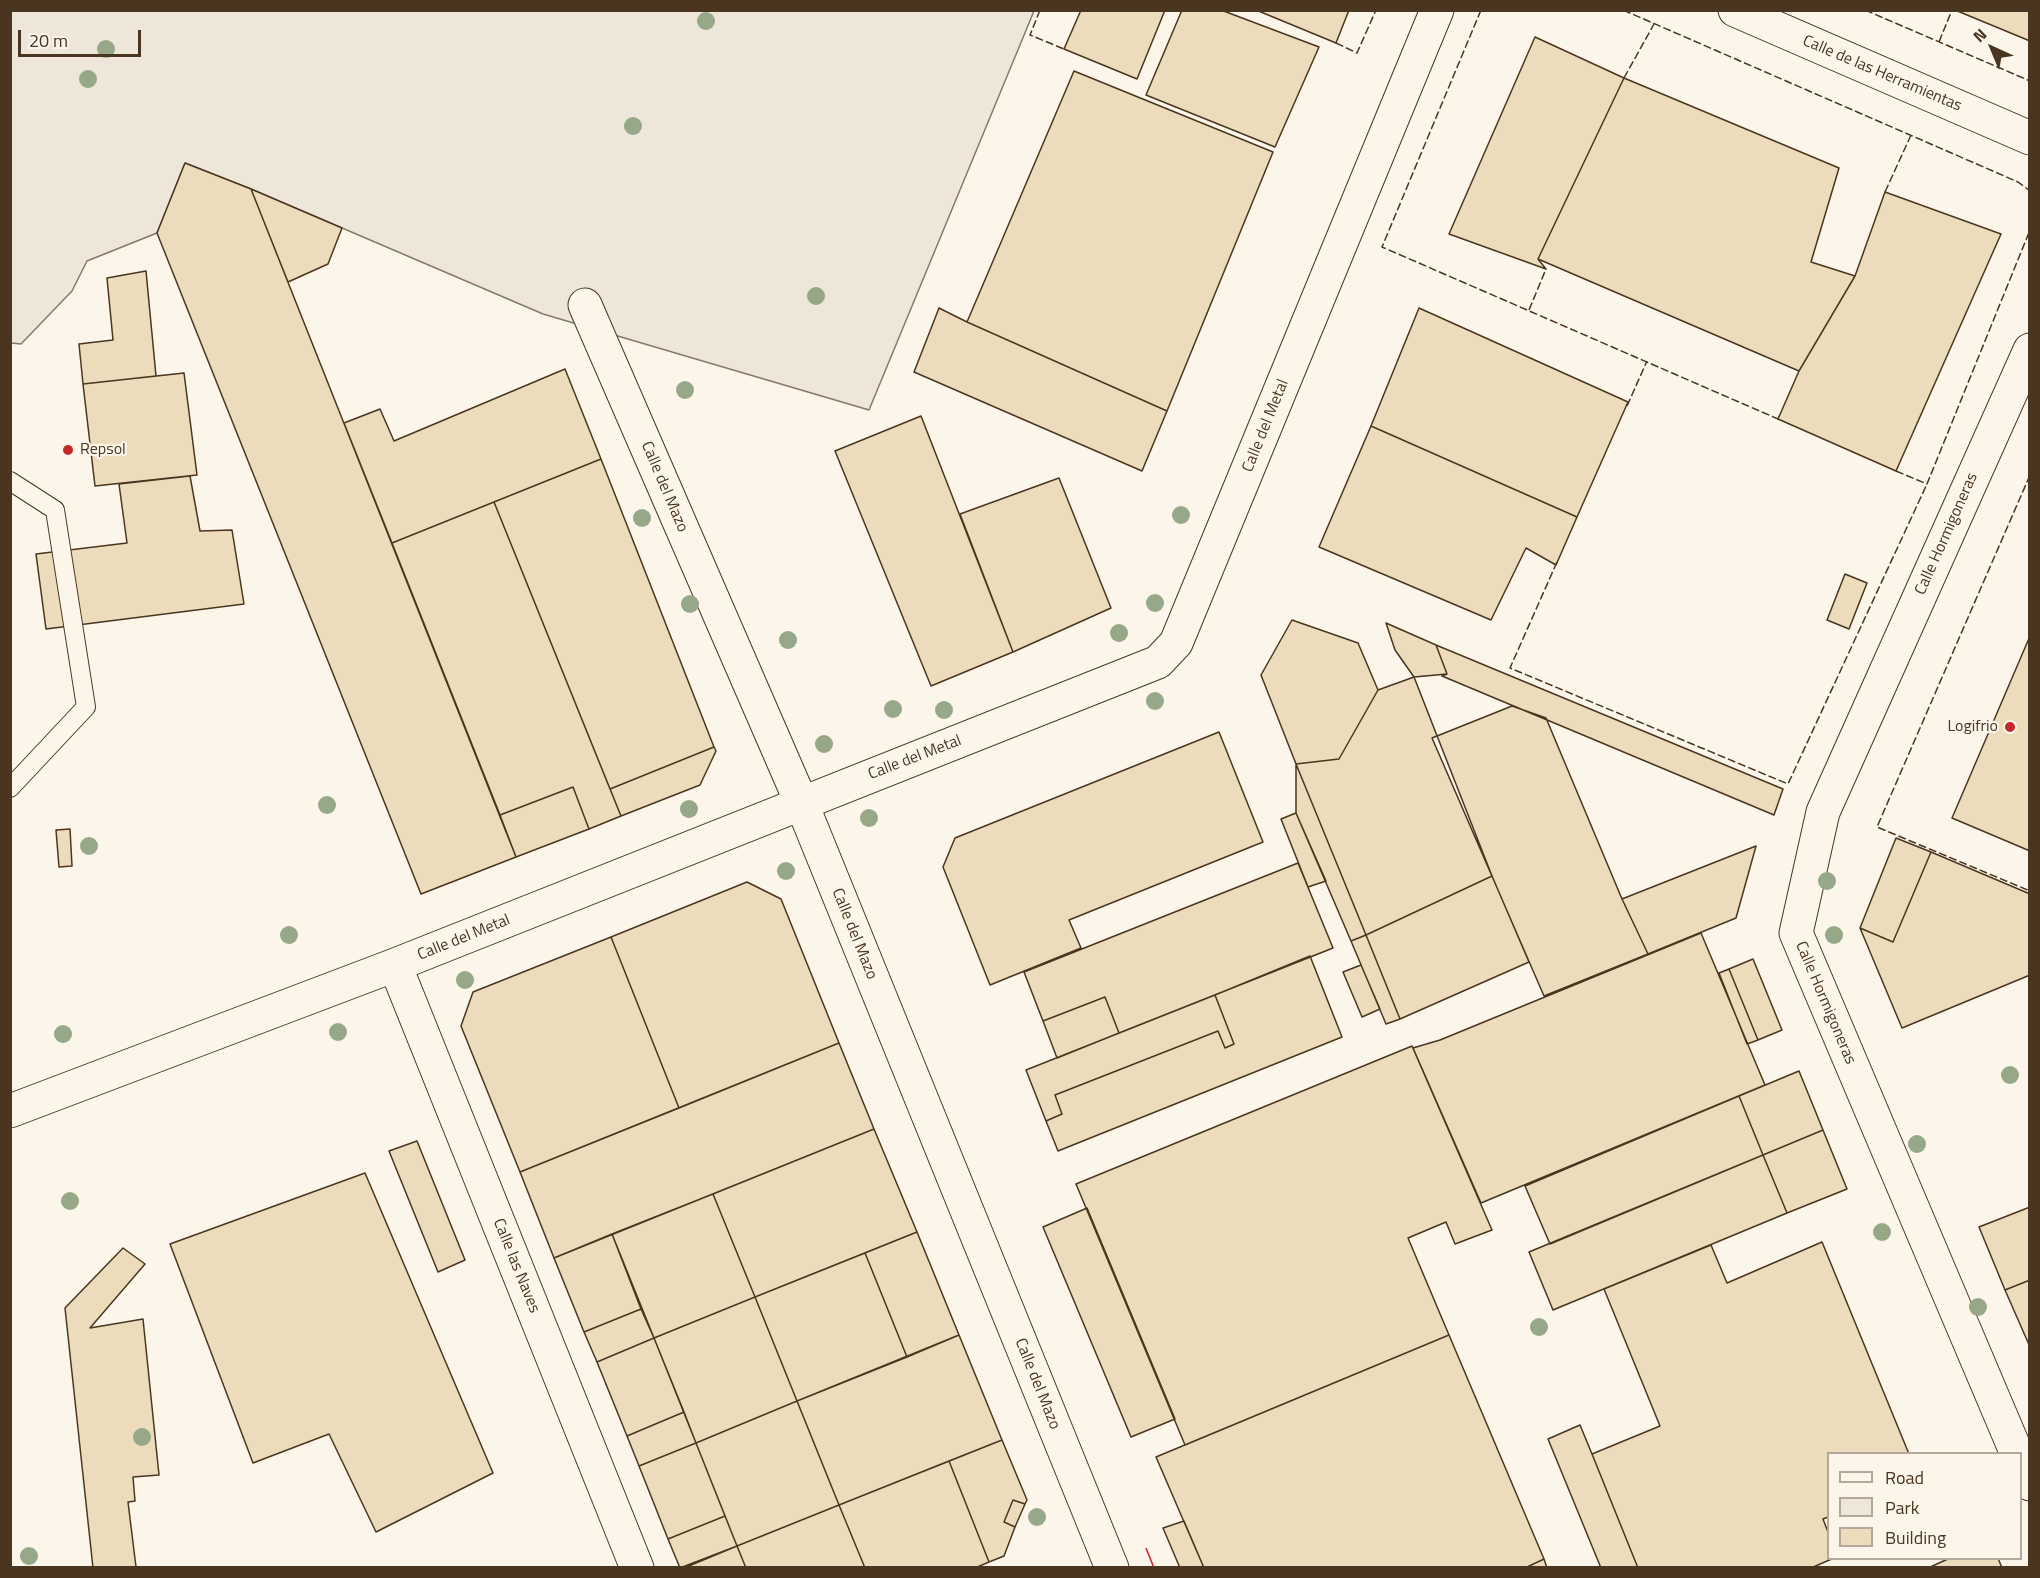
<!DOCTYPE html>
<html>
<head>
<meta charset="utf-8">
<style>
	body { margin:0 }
	#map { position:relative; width:2040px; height:1578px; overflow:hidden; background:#fbf6e9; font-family:"Titillium Web",sans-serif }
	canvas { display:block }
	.frame { position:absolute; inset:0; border:12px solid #4a3520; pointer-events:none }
	.legend { position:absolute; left:1827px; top:1452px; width:195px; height:108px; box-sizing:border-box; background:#fbf6e9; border:2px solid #b4a999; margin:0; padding:8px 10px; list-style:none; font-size:18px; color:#4a3520 }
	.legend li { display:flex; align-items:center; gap:12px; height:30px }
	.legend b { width:30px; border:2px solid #b4a999 }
	.north { position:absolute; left:1962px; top:18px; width:60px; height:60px; -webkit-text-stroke:4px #fbf6e9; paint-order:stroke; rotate:316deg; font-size:16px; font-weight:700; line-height:24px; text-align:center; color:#4a3520 }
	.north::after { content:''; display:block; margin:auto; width:21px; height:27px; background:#4a3520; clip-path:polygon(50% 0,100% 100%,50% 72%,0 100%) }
	.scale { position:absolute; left:18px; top:30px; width:123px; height:27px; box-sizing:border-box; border:3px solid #4a3520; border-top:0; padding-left:8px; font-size:18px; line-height:21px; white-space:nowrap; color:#4a3520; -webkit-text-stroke:4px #fbf6e9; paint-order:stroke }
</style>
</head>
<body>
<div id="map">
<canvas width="2040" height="1578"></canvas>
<div class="frame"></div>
<ul class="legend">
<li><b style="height:8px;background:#fbf6e9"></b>Road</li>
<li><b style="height:16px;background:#ede6d9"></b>Park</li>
<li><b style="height:16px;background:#ecdcbc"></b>Building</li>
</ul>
<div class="north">N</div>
<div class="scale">20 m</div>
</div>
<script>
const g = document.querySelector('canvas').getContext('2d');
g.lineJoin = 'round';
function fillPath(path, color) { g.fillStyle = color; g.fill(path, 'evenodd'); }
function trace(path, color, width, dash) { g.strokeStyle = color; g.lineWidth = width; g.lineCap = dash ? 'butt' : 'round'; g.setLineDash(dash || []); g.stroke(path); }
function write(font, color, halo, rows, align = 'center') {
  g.font = font + ' "Titillium Web",sans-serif'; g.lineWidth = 4.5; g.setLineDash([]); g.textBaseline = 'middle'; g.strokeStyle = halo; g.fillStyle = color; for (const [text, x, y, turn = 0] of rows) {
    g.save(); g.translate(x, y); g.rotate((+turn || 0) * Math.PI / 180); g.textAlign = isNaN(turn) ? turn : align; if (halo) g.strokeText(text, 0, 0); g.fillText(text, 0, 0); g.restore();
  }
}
const green = new Path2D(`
	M11 11H1034L869 410 543 314 251 189 185 163 157 233 87 261 72 291 21 344 11 343Z`);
const building = new Path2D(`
	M1081 10H1165L1137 79 1064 49Z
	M1182 10H1221L1319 47 1275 147 1146 95Z
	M1256 10H1349L1336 43Z
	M1955 10H2030V41Z
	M1535 37 1624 78 1538 259 1546 269 1449 234Z
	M1074 71 1273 152 1167 411 967 322Z
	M1624 78 1839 168 1811 262 1855 276 1799 371 1538 259Z
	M185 163 251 189 516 857 421 894 157 233Z
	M251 189 342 228 328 264 288 282Z
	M1885 192 2001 234 1896 471 1778 419 1799 371 1855 276Z
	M146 271 156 376 83 384 79 344 113 340 107 278Z
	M939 308 967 322 1167 411 1142 471 914 372Z
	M1419 308 1628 402 1577 517 1371 426Z
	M565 369 601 459 392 543 344 423 380 409 394 441Z
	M184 373 197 475 95 486 83 384Z
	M921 416 1013 652 931 686 835 451Z
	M1371 426 1577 517 1556 565 1526 548 1491 620 1319 547Z
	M601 459 714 747 610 789 494 502Z
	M190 476 200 531 232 530 244 604 46 629 36 554 127 543 119 484Z
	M1059 478 1111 608 1013 652 960 514Z
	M494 502 621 816 589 829 573 787 500 815 392 543Z
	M1845 574 1867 583 1849 629 1827 620Z
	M1292 620 1358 643 1378 690 1339 759 1296 764 1261 675Z
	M1386 623 1436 645 1447 674 1414 677 1395 650Z
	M2030 636V851L1952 818Z
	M1436 645 1783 789 1774 815 1442 676 1447 674Z
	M1414 677 1492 876 1366 935 1296 764 1339 759 1378 690Z
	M1512 706 1546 718 1622 899 1648 954 1544 996 1432 738Z
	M1219 732 1263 842 1069 920 1081 948 990 985 943 867 955 838Z
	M714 747 716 751 700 785 621 816 610 789Z
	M1296 764 1366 935 1351 941 1296 813Z
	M573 787 589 829 516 857 500 815Z
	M1296 813 1326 881 1308 887 1281 819Z
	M70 829 72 866 59 867 56 830Z
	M1896 838 1931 852 1893 942 1860 928Z
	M1756 846 1736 918 1648 954 1622 899Z
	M1931 852 2030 894V975L1902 1028 1860 928 1893 942Z
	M1298 863 1333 948 1119 1033 1105 997 1043 1021 1024 972Z
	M1492 876 1529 962 1400 1019 1366 935Z
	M747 882 781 899 839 1043 679 1108 611 937Z
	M1701 933 1765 1085 1481 1203 1413 1048 1440 1040Z
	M1366 935 1400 1019 1386 1024 1351 941Z
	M611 937 679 1108 520 1172 461 1026 473 992Z
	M1310 956 1342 1037 1058 1151 1046 1121 1062 1114 1055 1095 1218 1031 1225 1048 1234 1044 1215 995Z
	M1753 959 1782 1030 1758 1040 1729 969Z
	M1361 965 1380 1009 1362 1017 1343 972Z
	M1729 969 1758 1040 1747 1044 1719 973Z
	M1215 995 1234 1044 1225 1048 1218 1031 1055 1095 1062 1114 1046 1121 1026 1070Z
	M1105 997 1119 1033 1057 1058 1043 1021Z
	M839 1043 874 1129 554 1258 520 1172Z
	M1412 1046 1492 1230 1455 1244 1446 1222 1408 1238 1449 1335 1185 1445 1076 1184Z
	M1799 1071 1823 1130 1763 1155 1739 1096Z
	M1739 1096 1763 1155 1550 1244 1525 1186Z
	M874 1129 917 1232 755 1297 713 1194Z
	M1823 1130 1847 1189 1787 1213 1763 1155Z
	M417 1141 465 1260 438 1272 389 1151Z
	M1763 1155 1787 1213 1553 1310 1529 1252Z
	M365 1173 493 1473 376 1532 329 1434 253 1463 170 1244Z
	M713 1194 755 1297 654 1338 612 1234Z
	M2030 1207V1280L2005 1290 1979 1227Z
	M1087 1208 1175 1419 1131 1437 1043 1227Z
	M917 1232 959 1335 907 1357 865 1253Z
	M612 1234 641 1309 584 1332 554 1258Z
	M1822 1242 1909 1454H1828V1517L1823 1519 1828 1532V1558H1834L1811 1568H1638L1592 1454 1660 1426 1604 1289 1711 1245 1727 1283Z
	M123 1248 145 1264 90 1328 143 1319 159 1475 133 1477 135 1501 128 1502 136 1567 93 1568 65 1308Z
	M865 1253 907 1357 797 1401 755 1297Z
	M2030 1280V1347L2005 1290Z
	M755 1297 797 1401 696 1443 654 1338Z
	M641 1309 654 1338 597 1362 584 1332Z
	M959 1335 1002 1440 839 1505 797 1401Z
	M1449 1335 1544 1559 1525 1568H1204L1156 1457Z
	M654 1338 684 1412 627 1436 597 1362Z
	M797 1401 839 1505 737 1546 696 1443Z
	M684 1412 696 1443 639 1466 627 1436Z
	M1580 1425 1592 1454 1638 1568H1601L1548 1439Z
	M1002 1440 1027 1500 1025 1504 1013 1500 1004 1522 1015 1527 1004 1556 989 1562 949 1461Z
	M696 1443 725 1516 668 1539 639 1466Z
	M949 1461 989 1562 975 1568H865L839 1505Z
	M1013 1500 1025 1504 1015 1527 1004 1522Z
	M839 1505 865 1568H746L737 1546Z
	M725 1516 737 1546 680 1568 668 1539Z
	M1184 1521 1204 1568H1180L1163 1528Z
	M737 1546 746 1568H684Z
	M1950 1558H1998L2002 1568H1928Z
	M1544 1559 1547 1568H1525Z`);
const service = new Path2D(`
	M10 481 55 510 86 707 10 788`);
const minor = new Path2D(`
	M1735 10 2030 138
	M585 305 801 802 1112 1568
	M395 965 637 1568
	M10 1111 395 965 1158 662 1176 643 1437 10
	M2017 1454 1796 933 1823 812 2030 350
	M2020 1463 2030 1484`);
const fence = new Path2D(`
	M1040 10 1030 35 1064 49
	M1481 10 1382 247 1778 419
	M1623 10 2018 182 2030 191
	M1865 10 2030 81
	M1939 42 1952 10
	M1336 43 1357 53 1376 10
	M1624 78 1654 24
	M1885 192 1911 135
	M1529 310 1546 269
	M1627 406 1647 361
	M1896 471 1927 484 2030 230
	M2030 475 1877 827 2030 891
	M1557 562 1510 668 1788 784 1927 484`);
const power = new Path2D(`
	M1146 1548 1154 1568`);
const trees = [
	[706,21],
	[106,49],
	[88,79],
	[633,126],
	[816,296],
	[685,390],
	[1181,515],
	[642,518],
	[1155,603],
	[690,604],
	[1119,633],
	[788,640],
	[1155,701],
	[893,709],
	[944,710],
	[824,744],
	[327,805],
	[689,809],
	[869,818],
	[89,846],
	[786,871],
	[1827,881],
	[289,935],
	[1834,935],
	[465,980],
	[338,1032],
	[63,1034],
	[2010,1075],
	[1917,1144],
	[70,1201],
	[1882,1232],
	[1978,1307],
	[1539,1327],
	[142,1437],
	[1037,1517],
	[29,1556]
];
const markers = [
	[68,450,6,"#c62828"],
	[2010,727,6,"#c62828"]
];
const streetNames = [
	["Calle de las Herramientas",1882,74,23],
	["Calle del Metal",1266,426,-68],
	["Calle del Mazo",664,487,67],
	["Calle Hormigoneras",1947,534,-66],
	["Calle del Metal",915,758,-21],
	["Calle del Mazo",854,934,68],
	["Calle del Metal",464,938,-22],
	["Calle Hormigoneras",1825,1003,67],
	["Calle las Naves",516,1266,68],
	["Calle del Mazo",1037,1384,68]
];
const poiNames = [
	["Repsol",80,450],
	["Logifrio",1998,727,"right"]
];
fillPath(green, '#ede6d9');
trace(green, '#887966', 1.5);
fillPath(building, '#ecdcbc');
trace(building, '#4a3520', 1.5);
trace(service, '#4a3520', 20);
trace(minor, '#4a3520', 35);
trace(service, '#fbf6e9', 18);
trace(minor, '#fbf6e9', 33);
trace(fence, '#4a3520', 1.5, [8, 3]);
trace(power, '#c62828', 1.5, [21, 4.5, 3, 4.5]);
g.fillStyle = '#96a887';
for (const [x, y] of trees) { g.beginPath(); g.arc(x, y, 9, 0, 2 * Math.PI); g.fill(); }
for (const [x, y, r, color] of markers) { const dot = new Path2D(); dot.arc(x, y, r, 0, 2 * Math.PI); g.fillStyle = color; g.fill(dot); trace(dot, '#fbf6e9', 2); }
write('16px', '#4a3520', '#fbf6e9', streetNames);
write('16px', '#4a3520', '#fbf6e9', poiNames, 'left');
</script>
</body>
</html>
